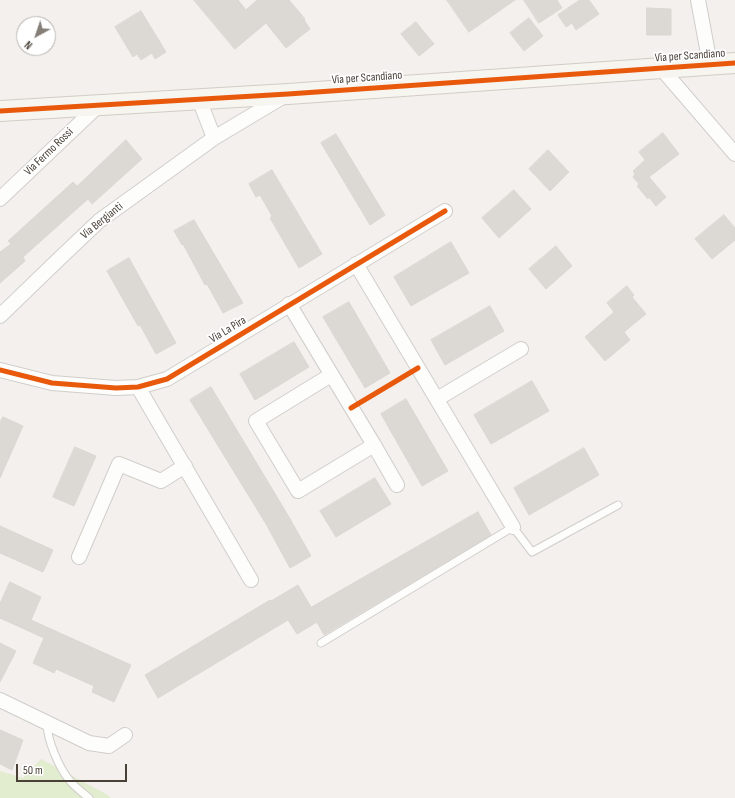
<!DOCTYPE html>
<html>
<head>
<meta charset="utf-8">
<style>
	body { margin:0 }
	#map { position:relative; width:735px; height:798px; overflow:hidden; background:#f3f0ed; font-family:"Sofia Sans Condensed",sans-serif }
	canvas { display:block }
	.north { position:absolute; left:16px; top:16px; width:40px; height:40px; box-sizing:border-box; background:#fff; border:1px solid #b6b3af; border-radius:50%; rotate:220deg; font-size:11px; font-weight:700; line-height:16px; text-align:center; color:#494138 }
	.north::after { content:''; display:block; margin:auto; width:14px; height:18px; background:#847e77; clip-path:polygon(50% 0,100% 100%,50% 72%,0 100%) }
	.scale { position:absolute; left:16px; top:764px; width:111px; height:18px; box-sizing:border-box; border:2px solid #494138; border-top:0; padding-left:5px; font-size:12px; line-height:14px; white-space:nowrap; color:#494138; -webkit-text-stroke:3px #fff; paint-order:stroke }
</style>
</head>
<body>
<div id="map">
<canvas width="735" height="798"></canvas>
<div class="north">N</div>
<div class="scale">50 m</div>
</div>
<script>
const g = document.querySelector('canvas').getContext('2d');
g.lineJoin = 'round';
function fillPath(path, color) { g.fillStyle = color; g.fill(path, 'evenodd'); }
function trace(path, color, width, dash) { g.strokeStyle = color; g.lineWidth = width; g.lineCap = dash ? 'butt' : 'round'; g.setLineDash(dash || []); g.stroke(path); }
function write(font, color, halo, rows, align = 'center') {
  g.font = font + ' "Sofia Sans Condensed",sans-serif'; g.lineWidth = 3.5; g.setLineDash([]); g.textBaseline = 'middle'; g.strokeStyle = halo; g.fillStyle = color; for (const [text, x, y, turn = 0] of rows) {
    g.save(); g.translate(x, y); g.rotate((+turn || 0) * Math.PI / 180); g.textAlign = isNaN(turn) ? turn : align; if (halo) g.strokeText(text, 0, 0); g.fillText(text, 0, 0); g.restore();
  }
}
const green = new Path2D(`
	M41 759 106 794 111 798H0V771L23 778Z`);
const building = new Path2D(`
	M194 0H238L246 10 257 0H289L305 19 304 20 310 29 286 48 266 23 235 49Z
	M447 0H515L469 32Z
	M524 0H557L562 8 539 23Z
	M580 0H589L599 14 576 30 572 23 566 27 558 15Z
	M647 8 671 9V35H647Z
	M141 11 166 52 155 59 152 53 141 60 137 54 133 57 115 27Z
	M529 18 543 36 524 51 510 33Z
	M416 22 434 44 419 56 401 34Z
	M663 133 679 154 649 177 666 197 656 206 649 197 648 199 637 186 639 184 633 177 635 174 633 171 645 160 639 152Z
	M336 134 385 215 370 225 321 143Z
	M126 140 142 159 92 204 88 199 23 257 25 261 0 283V252L11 244 8 241 73 182 77 186Z
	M548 150 569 172 550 191 529 169Z
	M272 170 322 254 299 268 270 218 272 216 260 195 256 197 249 184Z
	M514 190 531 209 499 238 482 218Z
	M724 215 735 228V240L712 259 695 239Z
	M194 220 243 303 223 313 207 284 205 285 183 244 182 245 174 231Z
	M451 242 469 273 411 306 394 277Z
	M556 246 572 266 546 289 529 269Z
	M129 258 176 343 156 354 140 325 138 326 107 271Z
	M627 286 634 295 632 297 646 314 624 332 630 340 605 361 585 337 614 312 607 303Z
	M349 302 390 373 365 388 323 317Z
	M490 306 504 331 445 365 431 340Z
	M294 342 309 367 255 400 240 374Z
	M532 381 549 411 491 444 474 415Z
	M211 387 289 517 311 556 290 568 266 524 190 400Z
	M406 399 448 471 422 486 381 414Z
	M3 417 23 426 0 478V423Z
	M75 447 96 456 74 506 53 497Z
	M584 448 599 475 529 515 514 488Z
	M375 478 391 504 336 537 320 511Z
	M478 512 491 535 324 635 317 622 297 634 288 620 158 698 145 675 270 600 271 601 298 585 311 607Z
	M0 526 53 550 43 572 0 553Z
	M10 582 41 597 31 620 131 665 114 702 92 692 94 686 56 669 54 673 33 663 44 638 0 618V604Z
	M0 643 16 651 0 682Z
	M0 730 23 740 12 770 0 764Z`);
const lane = new Path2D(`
	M321 643 513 527 532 552 618 505
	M47 723C47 740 59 768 70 781 75 787 83 793 89 798`);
const street = new Path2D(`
	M698 0 710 64
	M661 68 735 154
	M199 99 214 138
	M0 199 99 105
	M356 264 513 527
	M289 304 374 445 298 491 256 421 331 375
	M0 316 59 259 99 221 214 138 286 95
	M0 370 52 383 116 388 138 387 167 379 445 211
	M138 387 251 580
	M437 399 521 349
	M374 445 397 485
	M79 557 119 464 161 481 185 466
	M0 700 89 743 109 746 125 735`);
const secondary = new Path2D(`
	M0 111 288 94 735 63`);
const cycleway = new Path2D(`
	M0 111 288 94 735 63
	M0 370 52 383 116 388 138 387 167 379 445 211
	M351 408 418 368`);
const streetNames = [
	["Via per Scandiano",690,56,-4],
	["Via per Scandiano",367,78,-4],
	["Via Fermo Rossi",49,152,-44],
	["Via Bergianti",102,221,-39],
	["Via La Pira",228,330,-31]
];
fillPath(green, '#e2ecce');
fillPath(building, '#dcd9d5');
trace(building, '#dbd7d3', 1);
trace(lane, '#d1ceca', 9);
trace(street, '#d1ceca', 16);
trace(secondary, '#d2ccc4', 22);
trace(lane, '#fdfdfc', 7);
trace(street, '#fdfdfc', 14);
trace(secondary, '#f7f5f0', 20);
trace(cycleway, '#e8590c', 5);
write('12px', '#494138', '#fff', streetNames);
</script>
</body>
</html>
